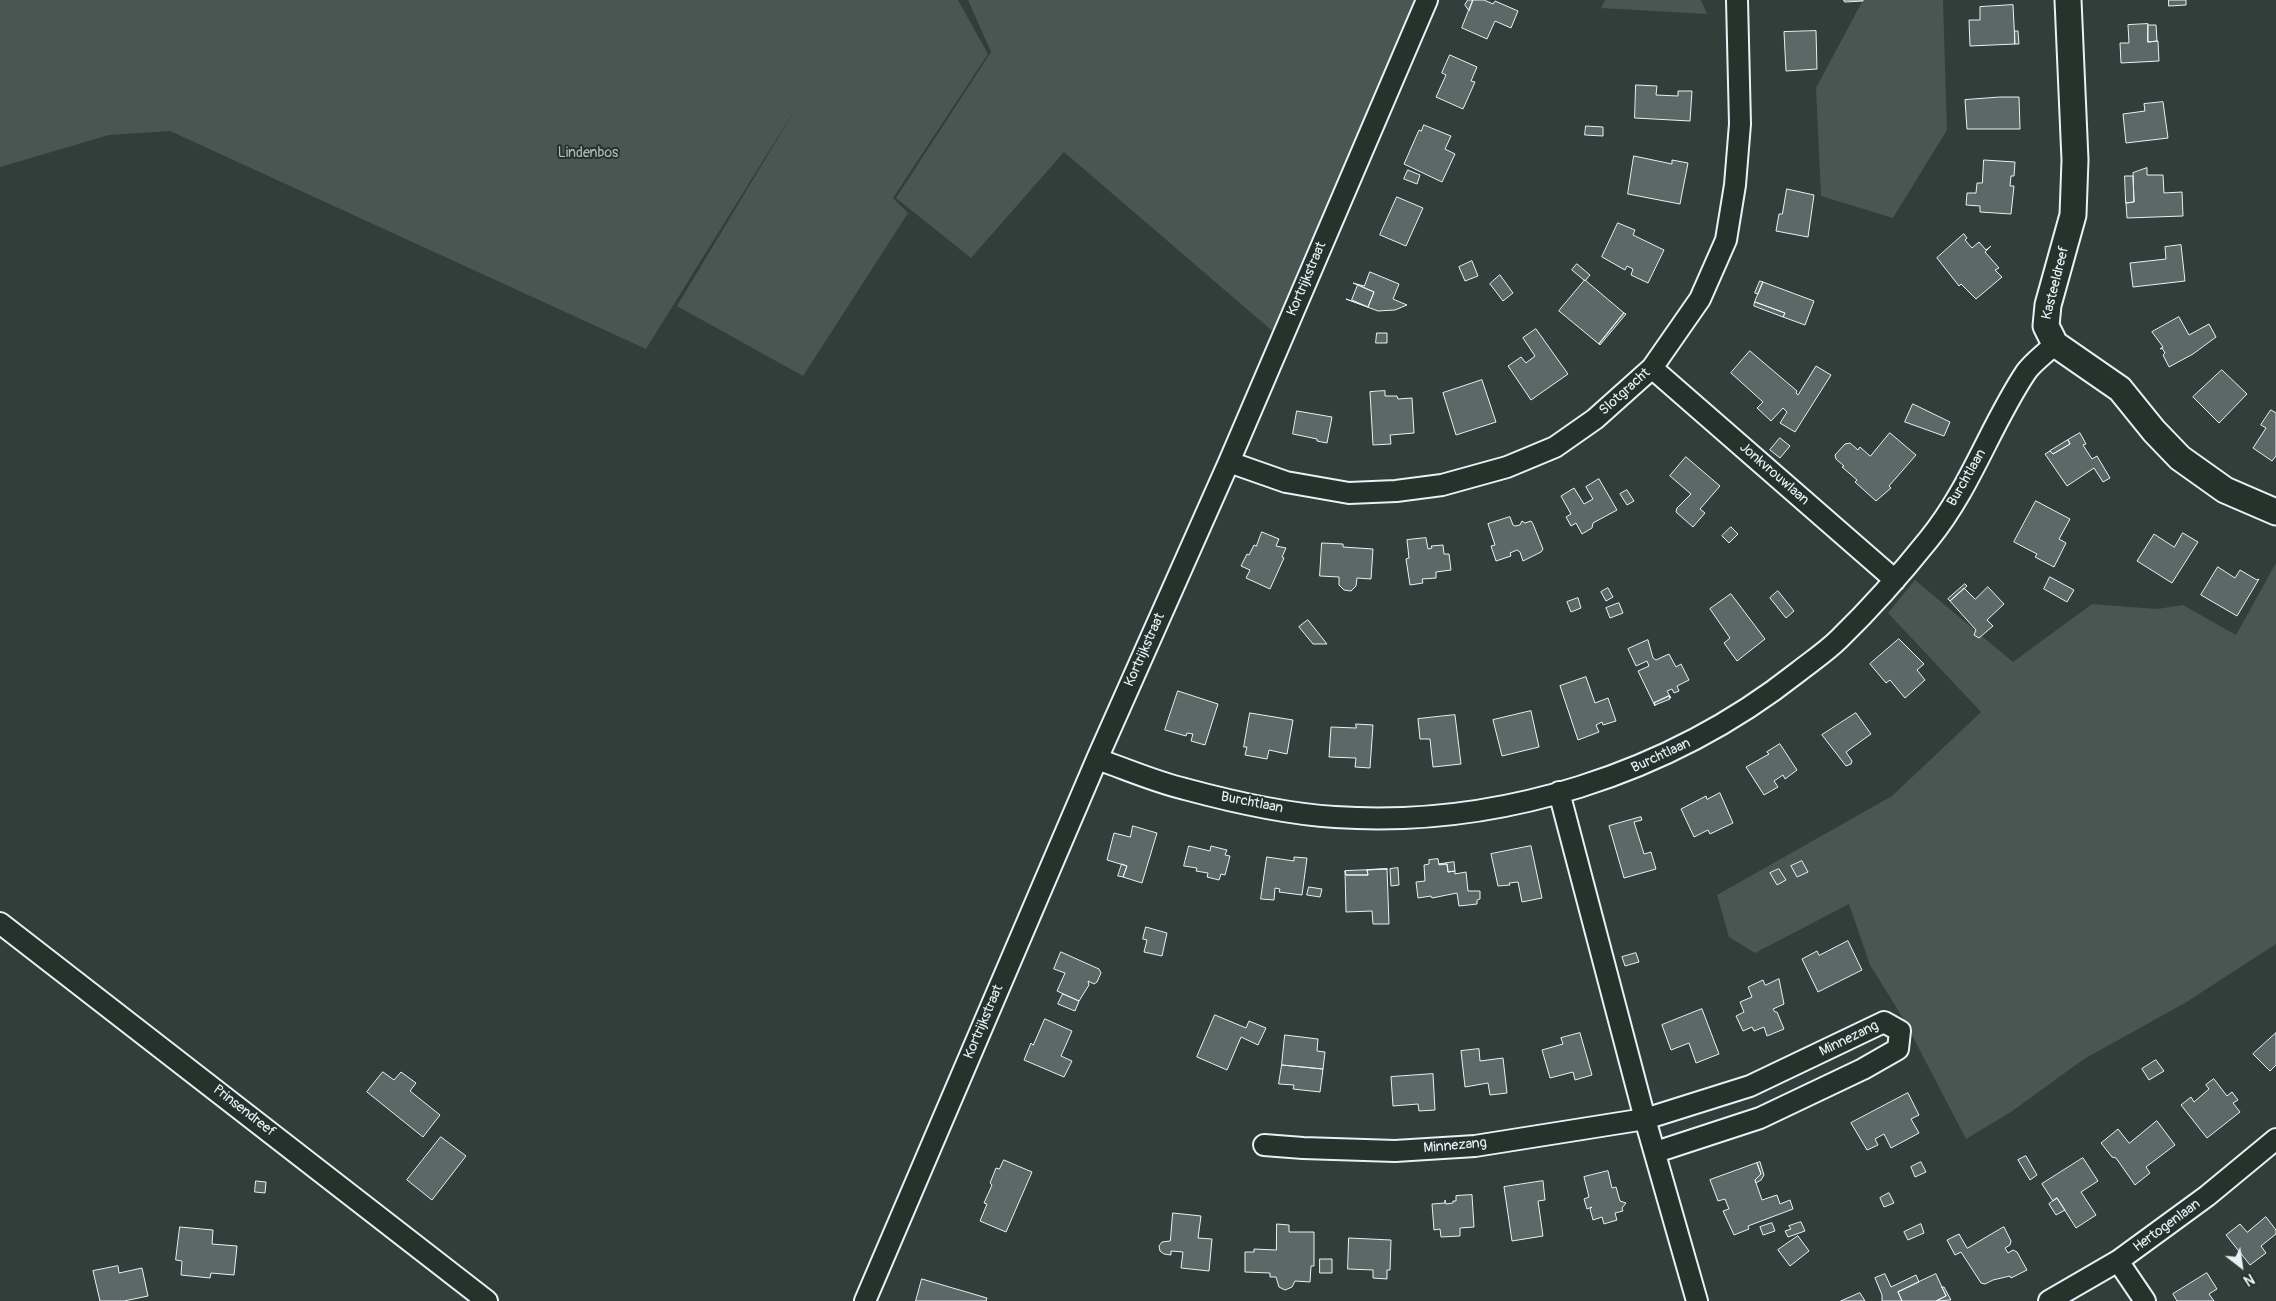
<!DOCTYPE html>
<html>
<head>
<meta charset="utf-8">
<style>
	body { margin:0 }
	#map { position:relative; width:2276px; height:1301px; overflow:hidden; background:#323e39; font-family:Pangolin,sans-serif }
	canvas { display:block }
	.north { position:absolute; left:2216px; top:1241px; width:50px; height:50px; -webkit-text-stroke:4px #26332d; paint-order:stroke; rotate:150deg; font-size:14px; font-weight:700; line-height:20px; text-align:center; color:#e8f1f8 }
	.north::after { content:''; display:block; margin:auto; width:18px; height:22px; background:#e8f1f8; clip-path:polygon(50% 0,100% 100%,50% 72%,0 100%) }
</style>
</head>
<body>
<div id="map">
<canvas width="2276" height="1301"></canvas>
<div class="north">N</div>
</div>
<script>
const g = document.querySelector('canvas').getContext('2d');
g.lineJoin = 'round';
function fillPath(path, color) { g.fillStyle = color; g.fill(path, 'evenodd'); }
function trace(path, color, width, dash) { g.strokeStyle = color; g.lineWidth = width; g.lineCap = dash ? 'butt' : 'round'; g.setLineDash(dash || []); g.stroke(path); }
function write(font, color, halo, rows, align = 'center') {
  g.font = font + ' Pangolin,sans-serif'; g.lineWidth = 4; g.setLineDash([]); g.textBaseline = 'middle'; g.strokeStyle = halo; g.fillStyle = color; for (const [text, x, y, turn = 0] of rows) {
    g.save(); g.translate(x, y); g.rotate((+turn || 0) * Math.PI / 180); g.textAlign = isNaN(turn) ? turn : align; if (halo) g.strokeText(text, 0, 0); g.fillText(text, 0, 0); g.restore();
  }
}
const green = new Path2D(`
	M0 0H958L988 54 893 198 908 213 803 376 677 306 802 98 646 349 170 131 109 135 0 167Z
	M968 0H1419L1277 335 1064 152 971 258 896 198 991 52Z
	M1605 0H1701L1707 14 1601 8Z
	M1863 0H1943L1947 130 1893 218 1821 196 1816 88Z
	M2276 563V944L2185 1003 2084 1059 2011 1112 1966 1139 1903 1018 1870 965 1849 904 1755 953 1729 937 1717 895 1892 796 1981 712 1888 613 1915 580 2013 662 2092 604 2157 609 2183 605 2236 635Z`);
const building = new Path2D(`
	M1468 0H1473L1469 11 1465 5Z
	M1473 0H1484L1493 4 1495 1 1518 11 1511 28 1495 21 1487 39 1462 28Z
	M1844 0H1863V1L1845 2Z
	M2169 0H2186V5L2169 6Z
	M2013 5 2015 44 1970 46 1969 20H1980V7Z
	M2148 24V42L2158 41 2159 61 2121 63 2120 43H2129L2128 25Z
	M2148 25H2156L2157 41 2148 42Z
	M1816 31 1817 69 1786 71 1784 32Z
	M2015 31H2018L2019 44H2015Z
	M1450 55 1477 67 1471 81 1475 82 1463 109 1436 97 1446 75 1442 73Z
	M1636 85 1657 86 1656 95 1678 96V91H1692L1690 121 1635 118Z
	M2000 97H2019L2020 129H1967L1965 100Z
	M2163 102 2168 138 2126 143 2123 114 2145 111 2144 104Z
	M1424 125 1451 136 1445 149 1455 154 1442 182 1404 164 1419 130 1421 131Z
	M1586 126 1603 127V136L1585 135Z
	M1634 156 1672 164V160L1688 163 1680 204 1628 194Z
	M1984 160 2015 162 2014 176H2011L2010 186H2014L2011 214 1980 212V206L1966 205 1967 193H1976L1977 183H1982Z
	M2147 168V175H2163L2164 193 2182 192 2183 216 2127 218 2126 203 2134 202 2133 173Z
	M1408 170 1420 175 1417 184 1404 179Z
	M2125 176H2133L2134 202 2126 203Z
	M1787 189 1814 195 1808 237 1776 231 1779 214H1782Z
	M1397 197 1423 208 1406 246 1380 235Z
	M1618 223 1635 230 1633 235 1664 250 1648 283 1631 275 1633 269 1627 266 1625 270 1602 257Z
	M1964 234 1967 238 1965 240 1972 248 1979 242 1986 250 1991 246 1985 252 1999 268 1995 270 2002 277 1976 299 1961 284 1959 286 1937 258Z
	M2181 245 2185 281 2133 287 2130 263 2166 259 2165 247Z
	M1472 261 1478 276 1465 281 1459 267Z
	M1577 264 1590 275 1585 281 1572 270Z
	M1370 272 1399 284 1393 299 1407 305 1395 310 1378 311 1346 299 1368 307 1374 292 1353 283 1364 286Z
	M1500 275 1513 293 1503 301 1490 284Z
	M1585 280 1624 313 1599 344 1559 311Z
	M1760 281 1763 282 1758 294 1755 293Z
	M1763 282 1814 301 1805 325 1783 317 1785 313 1755 302Z
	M1358 285 1374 292 1368 307 1352 300Z
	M1755 302 1785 313 1783 317 1754 306Z
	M1624 313 1626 314 1600 345 1599 344Z
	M2179 317 2189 335 2209 324 2216 337 2193 354 2169 367 2163 355 2165 353 2162 348 2160 349 2163 347 2152 332Z
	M1536 329 1568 374 1531 400 1508 366 1521 357 1526 363 1535 356 1523 338Z
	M1377 333H1387V343H1376Z
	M1750 351 1797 391 1796 393 1798 395 1816 366 1831 375 1795 432 1780 423 1787 412 1783 408 1771 421 1757 408 1763 402 1731 373Z
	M2222 370 2247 394 2219 423 2193 397Z
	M1482 380 1496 422 1456 435 1443 393Z
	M1385 391V396H1397L1398 399 1412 398 1414 433 1390 435 1391 444 1373 445 1370 392Z
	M1913 404 1950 422 1944 436 1905 422Z
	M2271 410 2276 413V456L2272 461 2253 448 2266 428 2261 425Z
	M1297 411 1332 417 1327 443 1317 441V439L1293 434Z
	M1890 433 1916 455 1889 486 1891 488 1876 501 1855 482 1857 480 1842 467 1844 466 1836 459 1835 455 1845 444 1850 443 1858 450 1860 447 1870 456Z
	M2080 433 2086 444 2083 445 2092 459 2097 456 2110 478 2103 482 2094 468 2067 486 2045 454 2050 451 2053 454 2070 444 2068 440Z
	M1780 438 1790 446 1780 458 1770 450Z
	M2068 440 2070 444 2053 454 2050 451Z
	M1686 457 1720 486 1700 509 1705 513 1693 527 1676 512 1677 508 1691 494 1670 476Z
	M1599 479 1617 510 1593 523 1592 528 1582 534 1576 523 1571 526 1566 517 1571 514 1561 496 1574 488 1584 504 1593 499 1586 487Z
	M1627 490 1634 501 1627 505 1620 494Z
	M2036 501 2070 519 2059 539 2066 543 2054 567 2035 557 2037 554 2014 542Z
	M1510 517 1513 525 1515 526 1520 525 1522 521 1525 523 1531 521 1533 524 1543 549 1541 552 1523 561 1520 552 1517 550 1510 553 1511 556 1496 561 1491 546 1495 545 1488 524Z
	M1731 527 1738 534 1729 543 1722 536Z
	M1262 532 1279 539 1276 546 1286 548 1282 557 1284 558 1270 589 1246 578 1250 570 1241 566 1247 554 1249 555 1254 545 1256 546Z
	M2183 533 2198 542 2172 583 2137 561 2154 534 2174 547Z
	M1426 538 1428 549 1432 548 1431 546 1443 545 1444 554H1449L1451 570 1436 572V578L1422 579 1423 583 1410 585 1406 559 1409 558 1407 540Z
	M1322 543 1343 544V547L1373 549 1371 579 1357 578 1356 586 1351 591 1344 590 1339 585V577L1320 576Z
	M2218 567 2235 578 2240 570 2257 580 2259 579 2237 616 2201 595Z
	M2050 577 2074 590 2067 602 2044 589Z
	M1965 584 1967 586 1950 601 1948 599Z
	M1988 587 2004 604 1987 620 1993 626 1979 638 1974 635 1976 630 1950 601 1964 588 1975 599Z
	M1608 588 1613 597 1606 601 1601 592Z
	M1778 591 1794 611 1786 618 1770 598Z
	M1731 594 1765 639 1737 661 1724 643 1730 638 1710 609Z
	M1578 598 1581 608 1571 612 1567 602Z
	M1619 603 1623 613 1610 618 1606 608Z
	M1308 620 1327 644H1313L1299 627Z
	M1899 639 1924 664 1917 670 1925 680 1905 698 1890 680 1886 683 1870 664Z
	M1648 640 1653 658 1656 660 1669 654 1676 667 1681 664 1689 680 1677 686 1679 691 1674 693 1672 689 1667 691 1671 698 1669 696 1654 703 1655 706 1638 671 1649 666 1647 661 1636 666 1628 649Z
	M1586 677 1595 703 1608 698 1616 721 1603 725 1602 722 1596 725 1599 732 1578 740 1560 686Z
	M1178 691 1218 704 1205 745 1191 741 1193 734 1187 733 1186 736 1165 730Z
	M1669 696 1670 699 1655 705 1654 703Z
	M1531 711 1539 747 1502 756 1493 720Z
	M1250 713 1293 720 1287 754 1269 750 1267 759 1245 755 1247 747H1244Z
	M1856 713 1871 734 1846 752 1852 761 1851 764 1846 766 1822 735Z
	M1455 715 1461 764 1433 767 1430 739H1420L1418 719Z
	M1356 724 1373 725 1370 768 1355 767 1356 758 1329 757 1331 727 1356 728Z
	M1780 744 1797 770 1785 779 1783 775 1774 781 1778 787 1764 795 1746 767 1769 754 1767 752Z
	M1720 793 1733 823 1710 834 1708 830 1694 837 1681 809 1706 796 1707 799Z
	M1641 817 1642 820 1634 822 1644 854 1651 852 1656 869 1624 878 1609 826Z
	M1133 826 1157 833 1142 883 1123 877 1127 866 1107 860 1114 833 1130 837Z
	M1189 846 1210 851 1211 846 1227 850 1225 855 1230 856 1225 875 1221 874 1219 880 1207 877 1208 873 1196 871 1197 868 1184 866Z
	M1531 846 1542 898 1522 902 1518 882 1509 883 1510 885 1498 886 1491 854Z
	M1267 857 1294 861V857L1307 858 1302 895 1279 892 1280 889 1275 888 1274 900 1261 899Z
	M1438 859 1439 865 1447 864 1448 872 1455 871V874L1466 872 1468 891H1480V899L1477 900V904L1459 906 1457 893 1432 898 1431 896 1418 898 1416 882 1425 881 1424 865 1429 864V860Z
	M1802 861 1808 872 1797 877 1791 866Z
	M1454 862 1455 871 1448 872 1447 864H1439Z
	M1122 864 1127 866 1123 877 1118 876Z
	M1398 868 1399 885 1391 886 1390 869Z
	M1387 869 1389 924H1373L1372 911 1346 912 1345 871 1346 875H1368L1367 870Z
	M1387 869 1367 870 1368 875H1346L1345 871Z
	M1779 869 1786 880 1777 885 1770 873Z
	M1309 887 1322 889 1320 897 1307 895Z
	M1146 927 1167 933 1162 956 1144 952 1147 940 1143 939Z
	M1848 941 1862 970 1818 992 1802 959 1817 951 1819 955Z
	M1061 952 1099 969 1101 973 1097 982 1094 984 1088 981 1089 985 1079 1001 1057 991 1065 973 1054 969Z
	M1636 953 1639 962 1625 966 1622 957Z
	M1779 979 1784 1004 1773 1009 1775 1012H1777L1784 1029 1767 1036 1764 1027 1754 1031 1752 1027 1743 1031 1736 1016 1744 1012 1740 1002 1752 997 1748 987 1763 980 1765 985Z
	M1063 994 1079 1001 1075 1011 1058 1004Z
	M1702 1009 1719 1054 1696 1063 1689 1043 1671 1050 1662 1025Z
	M1215 1015 1246 1028 1249 1021 1266 1028 1258 1045 1241 1037 1227 1070 1197 1057Z
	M1045 1019 1072 1031 1061 1056 1072 1061 1064 1077 1024 1060 1031 1043 1033 1045Z
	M1580 1033 1592 1075 1575 1080 1573 1072 1550 1078 1542 1050 1563 1044 1561 1038Z
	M2276 1033V1065L2270 1071 2253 1054Z
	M1285 1035 1318 1039 1317 1051 1325 1052 1323 1069 1282 1065Z
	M1479 1049 1480 1061 1503 1058 1507 1093 1490 1095 1488 1083 1465 1087 1461 1051Z
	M2156 1060 2164 1071 2149 1080 2142 1069Z
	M1282 1065 1323 1069 1320 1092 1293 1089 1294 1085 1279 1084Z
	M383 1072 394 1080 401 1072 416 1083 410 1091 440 1115 423 1137 367 1092Z
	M1433 1074 1435 1110 1419 1111 1418 1104 1393 1106 1391 1077Z
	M2214 1079 2227 1096 2232 1092 2238 1100 2233 1103 2240 1112 2207 1138 2181 1105 2191 1097 2194 1102 2209 1089 2206 1085Z
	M1908 1093 1919 1115 1911 1119 1919 1133 1891 1148 1884 1134 1875 1139 1878 1145 1867 1150 1851 1123Z
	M2157 1121 2175 1145 2146 1167 2150 1173 2135 1185 2116 1158 2112 1157 2101 1143 2118 1129 2129 1143Z
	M441 1137 466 1156 432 1200 407 1180Z
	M2026 1156 2037 1175 2030 1180 2018 1160Z
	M2083 1158 2098 1181 2081 1192 2096 1215 2076 1228 2057 1198 2053 1201 2042 1184Z
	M1004 1160 1032 1172 1006 1232 980 1221 987 1204 984 1203 992 1185 990 1183 996 1168 999 1169Z
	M1760 1162 1764 1175 1761 1180 1756 1183 1755 1180 1761 1174 1757 1163Z
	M1921 1162 1926 1172 1915 1177 1911 1167Z
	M1757 1163 1761 1174 1755 1180 1762 1200 1777 1195 1780 1204 1790 1200 1793 1209 1748 1226 1749 1229 1734 1235 1723 1211 1729 1209 1725 1199 1718 1201 1710 1180Z
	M1608 1171 1612 1188 1616 1187 1620 1201 1626 1203 1622 1208 1623 1211 1615 1213 1617 1220 1604 1224 1602 1217 1593 1220 1590 1209 1592 1207 1587 1209 1584 1199 1589 1197 1584 1177Z
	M256 1181 266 1182 265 1193 255 1192Z
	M1543 1181 1545 1200 1538 1201 1543 1236 1512 1241 1504 1187Z
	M1889 1193 1894 1203 1884 1207 1880 1198Z
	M1472 1195 1474 1227 1460 1228V1236L1441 1237 1440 1229 1434 1230 1432 1204 1445 1203V1200L1446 1204 1453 1203V1201H1456V1196Z
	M2057 1198 2065 1210 2056 1215 2049 1204Z
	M1173 1213 1201 1216 1198 1238 1212 1239 1209 1271 1181 1268 1183 1252 1171 1251V1255L1164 1254 1160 1251 1159 1246 1162 1242 1170 1241Z
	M2266 1217 2276 1230V1234L2261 1246 2266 1253 2250 1265 2226 1235 2240 1224 2247 1232Z
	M1801 1222 1805 1231 1788 1237 1785 1231 1791 1229 1789 1226Z
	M1772 1223 1775 1231 1763 1235 1760 1227Z
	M1277 1224 1289 1225V1232H1314V1266H1311L1310 1282 1295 1281 1292 1287 1285 1290 1279 1287 1276 1277H1270V1273L1245 1272V1252H1254V1249L1276 1250Z
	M1921 1224 1924 1233 1908 1240 1904 1232Z
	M180 1227 213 1230 212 1244 237 1246 234 1275 211 1273 210 1278 181 1275 182 1261 176 1260Z
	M2004 1227 2011 1241 2010 1245 2005 1248 2008 1253 2013 1250 2017 1252 2027 1270 2011 1278 2010 1276 1993 1280 1985 1284 1981 1283 1961 1252 1955 1255 1947 1240 1959 1234 1967 1248Z
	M1798 1236 1809 1251 1790 1266 1778 1250Z
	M1349 1238 1391 1240 1390 1270H1387V1279L1373 1278V1270L1348 1269Z
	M1320 1259H1332V1273H1320Z
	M118 1266 119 1273 142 1268 148 1296 124 1301H100L93 1271Z
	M2207 1273 2217 1289 2209 1294 2214 1301H2177L2173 1294Z
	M1885 1274 1891 1287 1916 1275 1919 1282 1898 1292 1902 1301H1882V1295L1875 1278Z
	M1936 1274 1946 1296 1936 1301H1902L1898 1292Z
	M922 1279 987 1298 986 1301H916Z
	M1942 1287H1944L1951 1300 1936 1301 1946 1296Z
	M1860 1293 1865 1301H1841Z`);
const minor = new Path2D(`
	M1652 368 1895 580
	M1229 462 1286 482 1349 493 1396 491 1442 485 1507 467 1555 447 1595 419 1652 368 1700 299 1726 240 1735 185 1740 124 1737 0
	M1097 759C1126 769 1155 782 1185 789 1233 802 1285 814 1335 817 1499 828 1669 774 1798 672 1812 661 1827 651 1839 639 1871 608 1901 574 1929 539 1970 489 1990 426 2026 372 2033 362 2046 353 2055 344
	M1559 792 1645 1119 1697 1301
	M0 923 487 1301
	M1264 1145 1303 1148 1395 1151 1475 1146 1645 1119 1750 1086 1884 1022 1900 1031 1898 1049 1863 1069 1760 1118 1656 1152
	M2118 1261 2145 1301
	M865 1301 1097 759 1229 462 1427 0
	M2049 1301 2118 1261 2207 1196 2276 1139`);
const tertiary = new Path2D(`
	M2068 0 2075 160 2073 215 2048 305 2046 326 2055 344 2120 389 2154 431 2180 458 2225 490 2276 512`);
const parkNames = [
	["Lindenbos",588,153]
];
const streetNames = [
	["Kortrijkstraat",1307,279,-67],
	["Kasteeldreef",2056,283,-76],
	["Slotgracht",1625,392,-42],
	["Jonkvrouwlaan",1774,474,41],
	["Burchtlaan",1967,478,-60],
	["Kortrijkstraat",1145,650,-66],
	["Burchtlaan",1661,756,-25],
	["Burchtlaan",1252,803,11],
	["Kortrijkstraat",984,1022,-67],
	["Minnezang",1849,1039,-26],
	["Prinsendreef",244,1111,38],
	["Minnezang",1455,1146,-5],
	["Hertogenlaan",2167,1226,-36]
];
fillPath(green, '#495651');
fillPath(building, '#5c6865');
trace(building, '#e8f1f8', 1);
trace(minor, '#e8f1f8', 24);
trace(tertiary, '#e8f1f8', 29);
trace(minor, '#26332d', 20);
trace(tertiary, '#26332d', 25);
write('14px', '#b0bbbe', '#26332d', parkNames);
write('14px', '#e8f1f8', '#26332d', streetNames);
</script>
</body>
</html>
